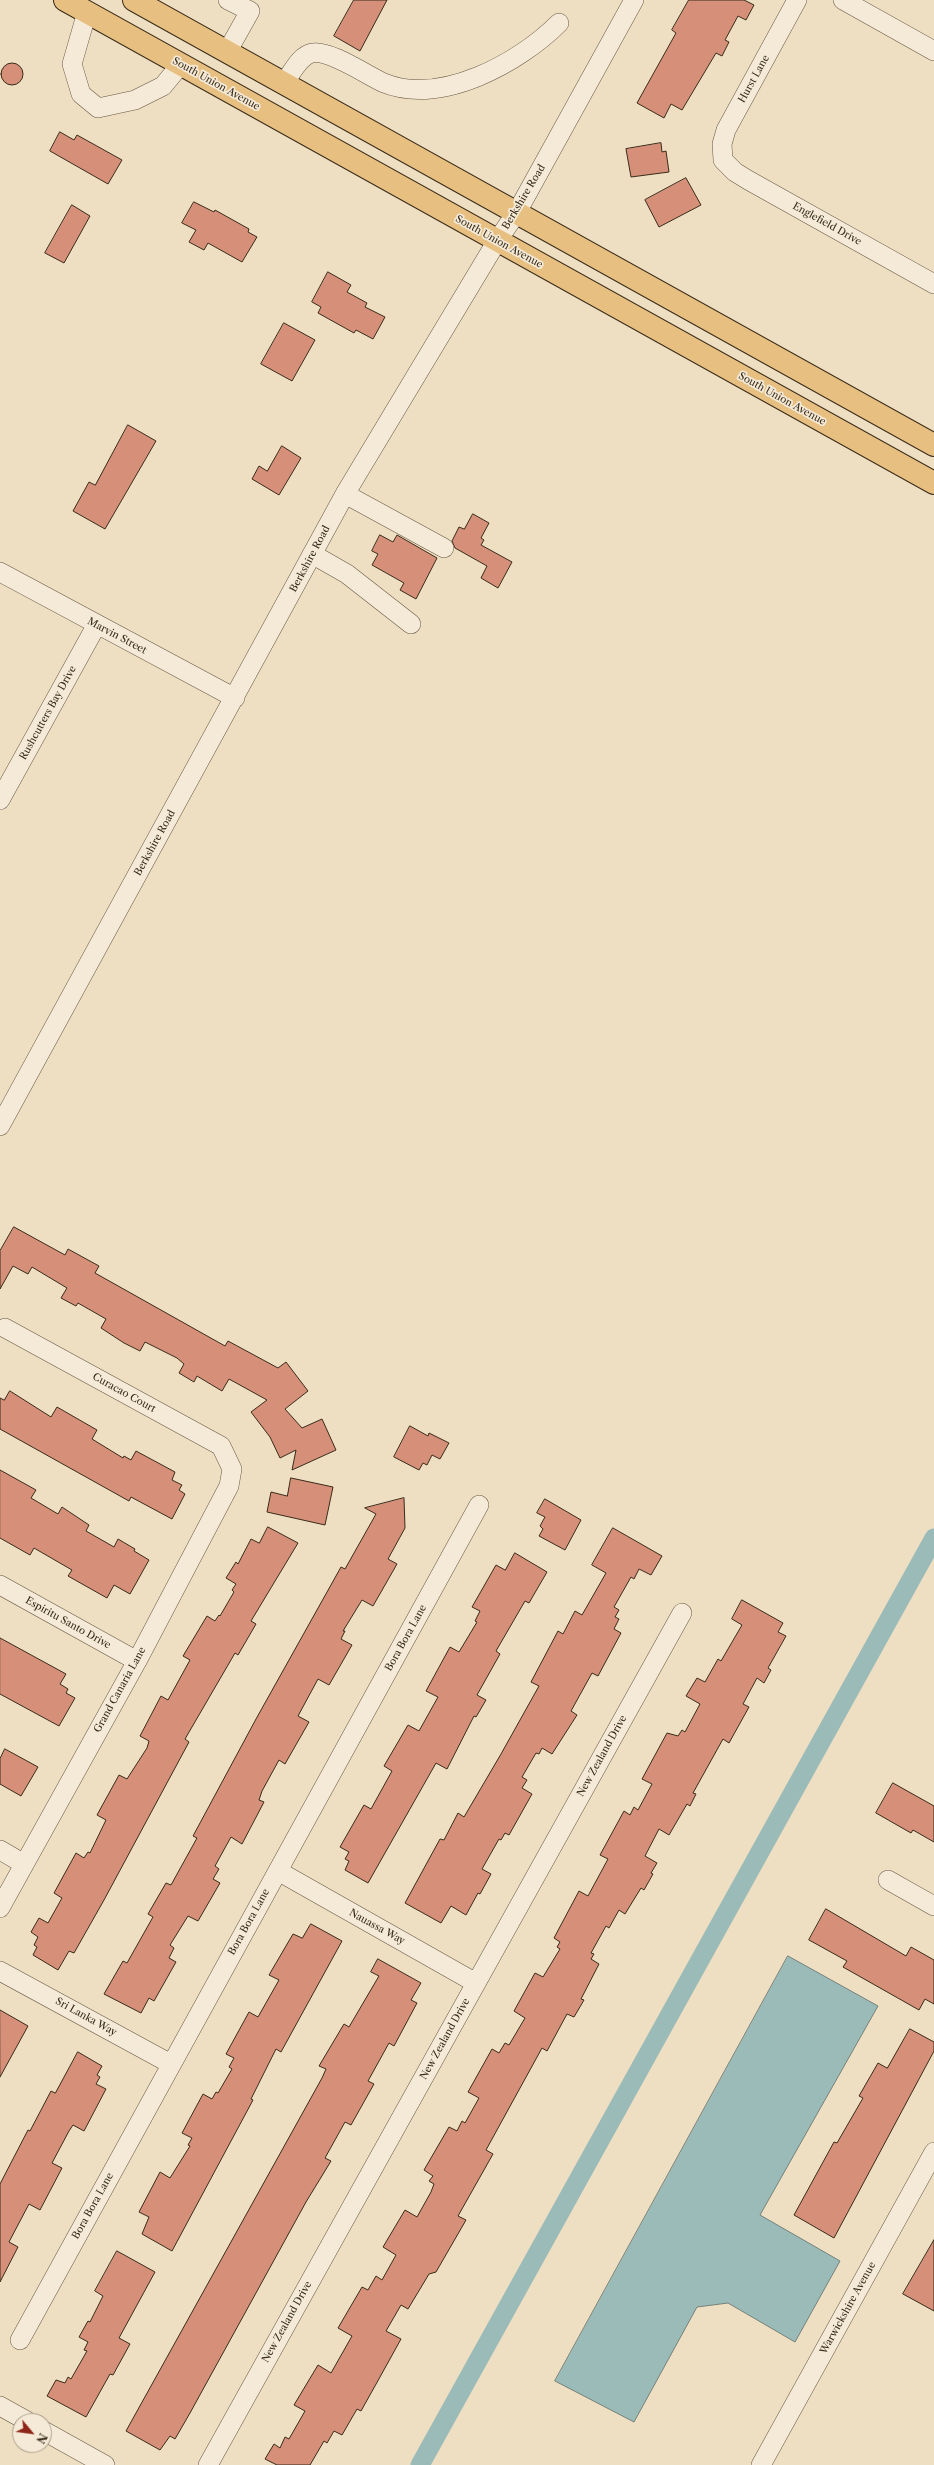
<!DOCTYPE html>
<html>
<head>
<meta charset="utf-8">
<style>
	body { margin:0 }
	#map { position:relative; width:934px; height:2465px; overflow:hidden; background:#eedec2; font-family:"Libre Caslon Text",serif }
	canvas { display:block }
	.north { position:absolute; left:12px; top:2413px; width:40px; height:40px; box-sizing:border-box; background:#f4ead7; border:1px solid #a99e8b; border-radius:50%; rotate:119deg; font-size:11px; font-weight:700; line-height:16px; text-align:center; color:#392b19 }
	.north::after { content:''; display:block; margin:auto; width:14px; height:18px; background:#8f2418; clip-path:polygon(50% 0,100% 100%,50% 72%,0 100%) }
</style>
</head>
<body>
<div id="map">
<canvas width="934" height="2465"></canvas>
<div class="north">N</div>
</div>
<script>
const g = document.querySelector('canvas').getContext('2d');
g.lineJoin = 'round';
function fillPath(path, color) { g.fillStyle = color; g.fill(path, 'evenodd'); }
function trace(path, color, width, dash) { g.strokeStyle = color; g.lineWidth = width; g.lineCap = dash ? 'butt' : 'round'; g.setLineDash(dash || []); g.stroke(path); }
function write(font, color, halo, rows, align = 'center') {
  g.font = font + ' "Libre Caslon Text",serif'; g.lineWidth = 3.5; g.setLineDash([]); g.textBaseline = 'middle'; g.strokeStyle = halo; g.fillStyle = color; for (const [text, x, y, turn = 0] of rows) {
    g.save(); g.translate(x, y); g.rotate((+turn || 0) * Math.PI / 180); g.textAlign = isNaN(turn) ? turn : align; if (halo) g.strokeText(text, 0, 0); g.fillText(text, 0, 0); g.restore();
  }
}
const water = new Path2D(`
	M788 1956 878 2006 760 2215 840 2261 795 2342 728 2303 697 2307 634 2422 555 2381Z`);
const canal = new Path2D(`
	M420 2465 934 1538`);
const building = new Path2D(`
	M354 0H387L360 51 334 36Z
	M689 0H744L754 5 746 20 738 16 725 40 729 42 722 56 716 53 682 110 671 104 664 118 637 103 676 33 672 30Z
	M1 74a11 11 0 1 1 22 0a11 11 0 1 1-22 0Z
	M60 132 74 140 77 135 122 160 108 184 50 151Z
	M661 143 662 152 666 151 669 172 631 177 626 149Z
	M686 178 701 205 659 227 645 200Z
	M194 202 214 212 215 210 249 229 248 232 257 237 242 262 208 243 204 250 189 242 196 230 182 223Z
	M72 205 90 216 64 263 45 253Z
	M328 272 351 285 347 292 367 303 365 307 385 317 373 339 356 330 354 333 318 313 321 307 312 302Z
	M284 323 315 340 292 381 261 364Z
	M128 425 156 441 105 529 73 511 89 482 95 485Z
	M282 446 301 458 279 495 252 479 259 466 267 471Z
	M473 514 489 523 481 538 484 540 481 545 512 562 498 588 481 578 487 566 455 548 452 541 459 527 464 529Z
	M380 535 393 542 397 535 437 558 416 599 400 590 404 583 372 565 378 554 372 551Z
	M14 1227 65 1255 68 1249 99 1266 95 1273 225 1346 228 1341 278 1368 286 1362 308 1391 285 1409 302 1428 322 1419 336 1450 292 1470 296 1450 280 1458 270 1437 251 1412 267 1400 229 1379 222 1391 197 1376 194 1382 179 1373 184 1364 177 1358 145 1342 140 1351 124 1343 101 1328 106 1319 78 1303 76 1306 61 1298 67 1288 32 1267 28 1274 13 1266 0 1289V1251Z
	M10 1391 51 1417 57 1407 97 1430 92 1439 123 1458 124 1456 131 1460 136 1451 175 1472 172 1480 182 1485 179 1490 185 1494 172 1519 131 1497 129 1501 0 1429V1398L4 1400Z
	M410 1426 428 1436 429 1433 449 1443 440 1459 432 1455 427 1465 423 1463 419 1470 394 1457Z
	M0 1470 36 1490 31 1498 58 1514 62 1507 89 1525 86 1531 114 1547 118 1539 135 1549 134 1551 149 1560 130 1594 114 1585 107 1598 68 1576 72 1570 34 1548 30 1555 0 1538Z
	M291 1478 333 1487 325 1525 267 1512 271 1492 287 1496Z
	M404 1498 405 1528 388 1559 397 1564 373 1606 362 1600 343 1631H345L341 1639 352 1645 329 1685 318 1679 298 1716 309 1722 285 1764 279 1760 262 1791 259 1800 264 1802 242 1844 231 1837 215 1866 219 1869 213 1879 220 1883 198 1921 188 1916 170 1945 174 1948 169 1958 176 1962 154 2001 149 1998 141 2013 104 1994 123 1961 127 1963 153 1917 148 1914 166 1883 171 1885 197 1838 193 1836 256 1719 341 1567 345 1569 376 1514 365 1508Z
	M545 1499 581 1520 565 1550 539 1536 543 1529 540 1526 545 1517 537 1513Z
	M268 1527 298 1543 251 1621 256 1624 238 1655 235 1653 185 1739 189 1742 104 1900 74 1953 69 1951 58 1970 33 1955 37 1947 34 1945 38 1937 31 1932 39 1918 48 1923 62 1898 54 1893 76 1853 84 1858 88 1852 90 1853 106 1820 97 1815 119 1775 127 1779 147 1748 149 1741 140 1736 161 1696 168 1700 190 1660 183 1656 207 1616 215 1621 219 1615 220 1616 234 1592 232 1590 236 1584 226 1578 236 1562 238 1564 251 1539 259 1543Z
	M613 1528 662 1556 651 1575 639 1569 634 1579 631 1577 614 1607 619 1610 615 1617 619 1619 614 1629 621 1633 598 1676 592 1673 571 1711 577 1715 552 1754 542 1748 539 1754 536 1753 522 1777 527 1780 522 1788 532 1794 509 1835 505 1833 501 1840 499 1839 482 1869 491 1874 480 1894 478 1893 466 1915 451 1906 441 1923 405 1903 440 1839 444 1840 458 1813 464 1817 501 1754 539 1686 531 1682 558 1631 563 1634 575 1611 582 1615 606 1573 592 1565Z
	M515 1553 547 1572 529 1603 525 1601 496 1651 500 1654 477 1695 486 1700 476 1717 474 1716 447 1769 436 1763 368 1883 345 1870 349 1861 345 1859 349 1852 340 1847 364 1805 371 1809 392 1771 384 1766 408 1725 419 1731 438 1697 426 1691 450 1647 459 1652 477 1622 475 1621 480 1611 472 1607 496 1565 505 1570Z
	M742 1600 783 1623 778 1632 786 1636 768 1668 771 1670 764 1683 757 1678 743 1704 749 1707 729 1743 723 1739 693 1793 696 1794 690 1806 687 1804 669 1835 659 1829 645 1856 657 1863 651 1873 653 1874 644 1890 641 1888 625 1914 619 1910 609 1928 606 1926 591 1953 594 1954 591 1959 599 1964 581 1999 584 2000 574 2017 567 2014 547 2051 542 2048 486 2150 493 2154 458 2216 466 2220 436 2272 429 2274 408 2309 401 2305 386 2331 401 2339 380 2377 361 2411 357 2409 342 2435 334 2431 327 2443 324 2441 310 2465H277L265 2459 274 2444 280 2448 285 2437 289 2439 305 2411 294 2405 318 2365 331 2373 352 2336 338 2328 362 2287 368 2290 376 2276 382 2280 396 2255 383 2247 405 2210 417 2217 431 2192 434 2184 429 2181 433 2176 424 2170 449 2127 457 2131 462 2121 465 2123 479 2098 468 2092 492 2049 499 2053 505 2043 509 2045 525 2018 514 2011 535 1973 543 1977 560 1949 557 1947 560 1942 554 1938 579 1891 588 1896 608 1859 600 1855 624 1811 630 1815 634 1807 638 1810 652 1784 642 1779 667 1733 678 1736 682 1730 685 1732 700 1704 686 1696 697 1678 705 1682 718 1659 721 1661 742 1625 732 1619Z
	M0 1638 66 1674 60 1684 68 1689 66 1693 75 1698 59 1726 0 1694Z
	M5 1749 38 1767 21 1796 0 1784V1759Z
	M893 1783 934 1806V1842L913 1830 911 1833 876 1813Z
	M826 1909 906 1956 911 1947 934 1960V2004L925 1999 919 2010 843 1967 847 1961 809 1940Z
	M311 1924 342 1941 281 2052 276 2049 251 2099 253 2100 172 2251 142 2234 149 2217 139 2212 160 2172 170 2178 190 2146 188 2145 192 2138 182 2133 203 2094 212 2099 216 2092 218 2093 232 2069 229 2067 234 2058 226 2054 249 2012 258 2017 279 1980 269 1975 293 1934 302 1938Z
	M378 1959 421 1983 411 2000 417 2003 394 2046 389 2043 368 2081 374 2084 351 2125 345 2122 325 2158 331 2161 306 2202 190 2413 175 2439 170 2436 160 2450 126 2431 322 2078 326 2069 319 2066 344 2024 349 2027 379 1976 371 1972Z
	M0 2010 28 2026 0 2077Z
	M910 2029 934 2042V2051L834 2238 794 2215 834 2142 837 2143 863 2098 859 2096 878 2063 887 2068Z
	M78 2052 102 2066 97 2075 100 2077 96 2084 106 2089 84 2131 73 2125 69 2131 52 2163 62 2168 40 2210 29 2204 9 2242 18 2247 0 2282V2184L28 2130 30 2131 51 2091 55 2093Z
	M934 2240V2311L903 2294Z
	M117 2251 155 2272 119 2338 130 2344 113 2375 110 2374 86 2417 47 2396 56 2380 65 2383 68 2377 71 2379 87 2351 84 2350 88 2342 79 2337 88 2321 90 2322 103 2296 95 2291Z`);
const minor = new Path2D(`
	M797 0 726 130 722 144 723 160 735 172 748 180 934 284
	M843 0 934 51
	M87 12 72 64 81 94 98 108 135 100 163 86 181 64
	M227 52 250 11 228 0
	M284 83C292 73 299 56 312 53 329 49 368 76 384 83 441 106 519 63 559 23
	M345 494 444 548
	M312 554 347 574 411 624
	M0 572 235 698
	M0 800 96 626
	M0 1126 345 494 497 241 517 212 634 0
	M0 1585 137 1661
	M0 1850 24 1864
	M278 1871 476 1983
	M888 1880 934 1906
	M0 1908 137 1661 229 1486 232 1469 221 1446 5 1328
	M0 1971 171 2064
	M20 2340 479 1505
	M0 2406 27 2421
	M44 2431 105 2465
	M208 2465 682 1613
	M761 2465 934 2152`);
const major = new Path2D(`
	M65 0 934 483
	M134 0 934 445`);
const streetNames = [
	["Hurst Lane",754,79,-61],
	["South Union Avenue",216,84,29],
	["Berkshire Road",524,197,-59],
	["Englefield Drive",827,224,29],
	["South Union Avenue",499,242,29],
	["South Union Avenue",782,399,29],
	["Berkshire Road",310,559,-62],
	["Marvin Street",117,636,28],
	["Rushcutters Bay Drive",48,713,-61],
	["Berkshire Road",155,843,-61],
	["Curacao Court",124,1393,29],
	["Espiritu Santo Drive",68,1623,29],
	["Bora Bora Lane",406,1638,-61],
	["Grand Canaria Lane",120,1690,-61],
	["New Zealand Drive",602,1756,-61],
	["Bora Bora Lane",249,1922,-61],
	["Nauassa Way",377,1927,29],
	["Sri Lanka Way",86,2017,29],
	["New Zealand Drive",445,2039,-61],
	["Bora Bora Lane",93,2206,-61],
	["Warwickshire Avenue",848,2308,-61],
	["New Zealand Drive",287,2322,-61]
];
fillPath(water, '#9bbbb9');
trace(water, '#748179', 1);
trace(canal, '#9bbbb9', 19);
fillPath(building, '#d6907a');
trace(building, '#392b19', 1);
trace(minor, '#665843', 20);
trace(major, '#392b19', 24);
trace(minor, '#f4ead7', 19);
trace(major, '#e7bf81', 22);
write('10px', '#392b19', '#f4ead7', streetNames);
</script>
</body>
</html>
